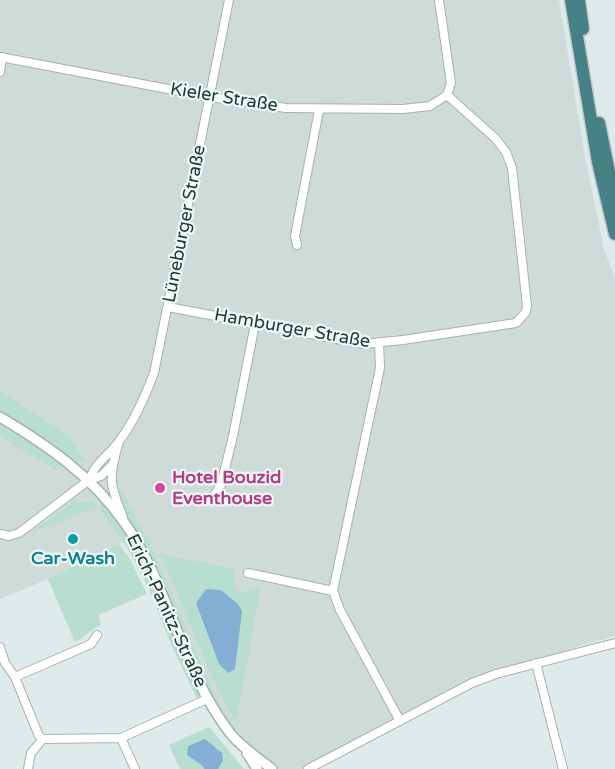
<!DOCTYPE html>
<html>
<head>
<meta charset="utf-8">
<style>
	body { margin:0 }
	canvas { display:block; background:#dfebea }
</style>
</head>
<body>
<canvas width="615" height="769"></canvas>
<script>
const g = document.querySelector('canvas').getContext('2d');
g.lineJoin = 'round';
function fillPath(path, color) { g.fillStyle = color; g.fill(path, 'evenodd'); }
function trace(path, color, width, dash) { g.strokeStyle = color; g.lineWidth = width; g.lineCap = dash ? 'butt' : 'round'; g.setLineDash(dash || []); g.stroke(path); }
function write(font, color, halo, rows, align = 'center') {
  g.font = font + ' "Varela Round",sans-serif'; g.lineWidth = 4.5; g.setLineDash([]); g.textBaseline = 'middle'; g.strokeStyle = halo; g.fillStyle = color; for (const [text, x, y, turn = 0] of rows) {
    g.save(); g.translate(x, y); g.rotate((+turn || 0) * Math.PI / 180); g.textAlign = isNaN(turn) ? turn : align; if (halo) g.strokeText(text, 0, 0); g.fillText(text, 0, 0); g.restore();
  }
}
const built = new Path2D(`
	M0 0H559L584 152 604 249 615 279V636L579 646 536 663 496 674 308 769H274L235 738 221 718 135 536 48 579 0 599V437L55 470 64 462 87 460 67 434 0 391Z`);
const green = new Path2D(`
	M0 391 67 434 87 461 64 462 55 470 0 437Z
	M116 487 127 500 150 544 215 696 236 731C208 713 176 612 160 579 146 548 128 519 115 488Z
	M77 499 78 503 94 502 96 508H93L29 534Z
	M99 499C151 552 168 628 199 693L198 701 173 649 148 587 128 549 102 512Z
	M119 544 130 559 147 594 98 615 101 625C90 630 86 637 75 642L48 579Z
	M160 554 235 569 234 583 239 592 251 591 261 585 236 722C205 669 186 610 160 554Z
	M209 727 244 769H180L169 745Z`);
const water = new Path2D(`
	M206 589 221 590 238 604 242 611 235 669 228 673 219 664 196 603Z
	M205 739 222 753 223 760 218 769H204L203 766 187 755 188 746Z`);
const minor = new Path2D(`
	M0 57 210 97 286 108 403 109 430 106 447 95 451 83 439 0
	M0 72 2 57
	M297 245 295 236 319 110
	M168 307 363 344 403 340 516 323 526 312 527 306 512 168 506 152 495 138 447 95
	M379 343 380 368 333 591 340 610 400 721
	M118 445C108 478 110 486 123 517
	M89 480C97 460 108 457 120 440 135 420 145 397 154 373L229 0
	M214 496 221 485 233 436 255 324
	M0 534 9 536 19 533 89 480 101 476 111 466
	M248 573 333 591
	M0 647 5 663 15 677 39 736 43 739 121 738 207 699
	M536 663 563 769
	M15 677 91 644 97 635
	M121 738 135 769
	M28 769 31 753 43 739
	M308 769 472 683 496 674 615 643`);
const tertiary = new Path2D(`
	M0 417C47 445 92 476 124 522 170 587 181 670 230 733 241 747 258 758 272 769
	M247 753 257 769`);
const trunk = new Path2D(`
	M571 0 598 162 615 234
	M579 0 583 29
	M599 123 615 201`);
const markers = [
	[160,488,6,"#d1479c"],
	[73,539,6,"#0f9aa8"]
];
const streetNames = [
	["Kieler Straße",224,98,9],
	["Lüneburger Straße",185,224,-79],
	["Hamburger Straße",292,329,10],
	["Erich-Panitz-Straße",166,611,65]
];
const hotelNames = [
	["Hotel Bouzid",172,478],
	["Eventhouse",172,499]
];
const cultureNames = [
	["Car-Wash",73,559]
];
fillPath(built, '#cedbd9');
fillPath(green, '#b7dece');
fillPath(water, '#84aed4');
trace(minor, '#a2b3b2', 10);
trace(tertiary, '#a2b3b2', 12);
trace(trunk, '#c1c8c8', 15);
trace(minor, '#fff', 8);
trace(tertiary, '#fff', 9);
trace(trunk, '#468186', 12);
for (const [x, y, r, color] of markers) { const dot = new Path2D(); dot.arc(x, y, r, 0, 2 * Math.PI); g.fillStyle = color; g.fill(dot); trace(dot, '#f0f8f6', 2); }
write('18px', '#203b3c', '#f0f8f6', streetNames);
write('bold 18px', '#b23c85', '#f0f8f6', hotelNames, 'left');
write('bold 18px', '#0d838f', '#f0f8f6', cultureNames);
</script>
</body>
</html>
